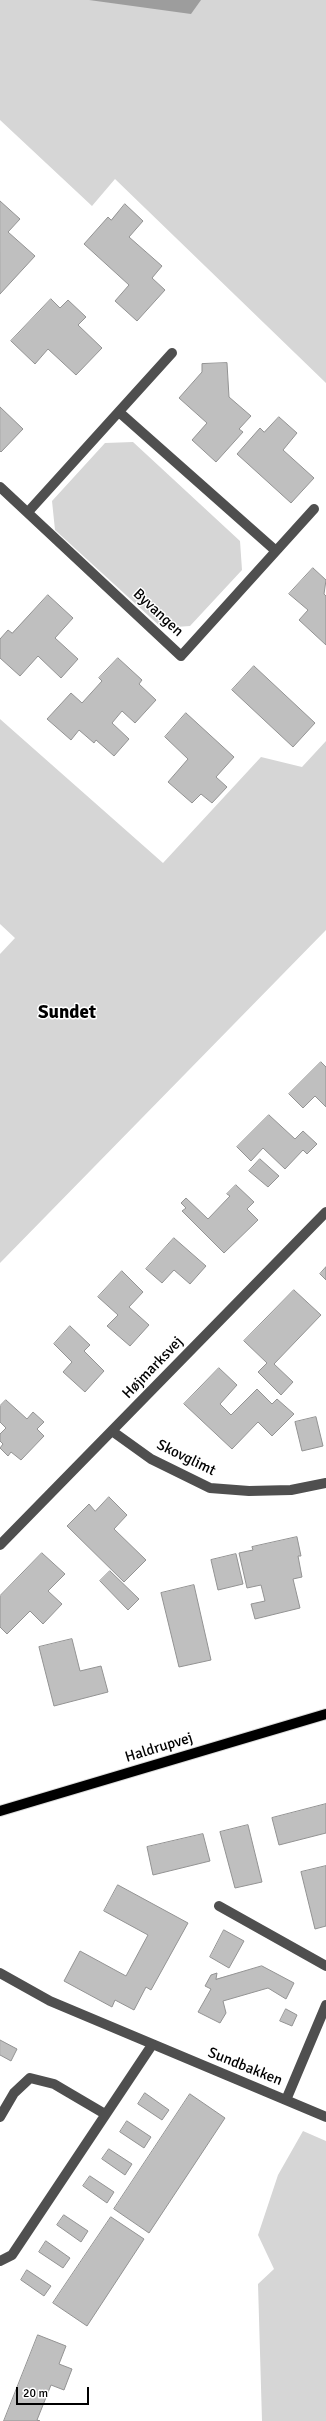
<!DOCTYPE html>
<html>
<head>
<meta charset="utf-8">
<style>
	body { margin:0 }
	#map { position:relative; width:326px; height:2421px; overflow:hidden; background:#fff; font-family:Signika,sans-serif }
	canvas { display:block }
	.scale { position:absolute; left:16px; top:2387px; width:73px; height:18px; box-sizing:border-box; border:2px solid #000; border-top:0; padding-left:5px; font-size:12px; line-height:14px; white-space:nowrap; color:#000; -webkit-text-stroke:3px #fff; paint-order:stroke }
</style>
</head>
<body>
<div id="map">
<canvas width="326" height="2421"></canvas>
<div class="scale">20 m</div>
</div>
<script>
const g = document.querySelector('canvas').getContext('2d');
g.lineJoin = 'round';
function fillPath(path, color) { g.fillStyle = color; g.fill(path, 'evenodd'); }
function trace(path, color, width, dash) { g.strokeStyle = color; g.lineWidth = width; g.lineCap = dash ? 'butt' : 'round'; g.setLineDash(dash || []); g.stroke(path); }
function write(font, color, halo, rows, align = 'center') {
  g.font = font + ' Signika,sans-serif'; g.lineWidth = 3; g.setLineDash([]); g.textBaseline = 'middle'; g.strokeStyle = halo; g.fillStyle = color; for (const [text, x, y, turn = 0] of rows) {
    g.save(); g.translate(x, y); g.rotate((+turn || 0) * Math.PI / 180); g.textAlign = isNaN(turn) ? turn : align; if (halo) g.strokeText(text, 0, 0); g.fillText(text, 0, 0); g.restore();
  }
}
const green = new Path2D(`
	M0 0H326V383L115 179 92 206 0 120Z
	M133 442 240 541 242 570 190 626 162 628 55 530 52 501 105 443Z
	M0 719 163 863 261 757 302 767 326 741V930L0 1263V954L15 938 0 924Z
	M303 2131 326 2141V2421H262L258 2284 274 2269 258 2235 278 2175Z`);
const water = new Path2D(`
	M89 0H201L191 14Z`);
const building = new Path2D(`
	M0 201 20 219 8 232 35 256 0 294Z
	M125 204 143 221 129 237 162 266 152 278 165 290 137 321 115 301 129 285 84 244 108 217 111 220Z
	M51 299 60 308 68 300 86 317 78 325 102 348 76 375 48 349 35 364 11 341Z
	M227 363 229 397 251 416 239 429 243 432 216 462 192 440 207 423 179 398 202 372V364Z
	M0 407 23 429 1 452 0 451Z
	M279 417 297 433 283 450 314 478 291 503 237 454 260 428 264 432Z
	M313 568 326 580 324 594 326 596V645L299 620 308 610 289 594Z
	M48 595 73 618 55 638 78 659 61 678 38 656 20 676 0 658V639L8 630 12 633Z
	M118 658 142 680 139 684 156 700 135 723 122 711 112 723 129 739 114 756 96 740 94 743 79 730 71 740 47 719 71 693 82 703 102 681 99 678Z
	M254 666 315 723 293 747 232 690Z
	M186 713 234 757 216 777 227 787 212 803 201 794 192 803 168 782 188 759 165 737Z
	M321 1062 326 1067V1107L315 1096 303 1108 289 1094Z
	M269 1115 295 1139 303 1131 317 1144 307 1154 303 1150 285 1169 263 1148 251 1161 237 1147Z
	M260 1159 279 1176 268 1187 249 1171Z
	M236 1185 254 1202 247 1209 258 1220 224 1253 182 1211 186 1208 181 1203 186 1198 208 1219 230 1196 227 1194Z
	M174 1238 206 1266 190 1284 174 1270 162 1283 146 1269Z
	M326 1267V1280L320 1274Z
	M122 1271 143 1292 129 1307 149 1325 130 1346 107 1326 118 1315 98 1297Z
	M294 1290 321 1315 274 1364 293 1382 281 1395 258 1372 267 1363 244 1341Z
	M70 1326 90 1345 84 1351 104 1371 85 1392 63 1372 72 1362 54 1344Z
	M219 1368 237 1385 220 1404 231 1415 257 1389 272 1404 277 1399 294 1414 272 1436 258 1422 232 1449 184 1404Z
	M6 1400 27 1419 33 1412 44 1422 37 1429 44 1436 21 1460 11 1452 8 1456 0 1448 3 1444 0 1441V1434L6 1428 0 1422V1406Z
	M316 1417 323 1446 302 1451 295 1422Z
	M109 1497 127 1515 114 1529 146 1560 124 1582 67 1526 89 1504 95 1511Z
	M297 1537 301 1556H298L302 1577 293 1579 300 1608 255 1619 251 1604 265 1601 261 1585 247 1588 239 1553 253 1550 252 1547Z
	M42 1553 65 1574 48 1591 62 1604 43 1624 30 1611 7 1634 0 1627V1596Z
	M236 1554 243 1584 218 1590 211 1560Z
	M110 1571 139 1599 128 1610 100 1581Z
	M194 1585 211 1660 179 1667 161 1593Z
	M72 1639 80 1671 101 1666 108 1692 54 1706 39 1647Z
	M326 1804V1833L279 1845 272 1818Z
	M248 1825 262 1882 235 1888 220 1832Z
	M203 1834 210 1861 153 1875 147 1847Z
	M326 1866V1926L315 1929 301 1872Z
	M118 1885 188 1923 151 1990 146 1987 134 2010 115 2000 112 2007 64 1981 80 1951 126 1976 148 1935 104 1911Z
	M224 1930 244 1941 229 1968 210 1957Z
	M262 1966 294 1983 286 1999 268 1988 223 2001 226 2013 220 2023 198 2012 211 1989 205 1986 211 1975 217 1973 216 1979Z
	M286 2009 297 2015 292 2026 280 2021Z
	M0 2040 17 2049 11 2061 0 2055Z
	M145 2093 169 2110 162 2120 138 2104Z
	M190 2094 225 2118 149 2233 114 2209Z
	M127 2121 151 2137 144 2148 120 2132Z
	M109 2149 132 2164 125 2175 102 2159Z
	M90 2176 114 2192 107 2203 83 2186Z
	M64 2215 88 2231 81 2242 57 2225Z
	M111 2217 144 2239 87 2326 53 2303Z
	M46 2241 70 2258 63 2268 39 2252Z
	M27 2270 51 2286 44 2296 21 2280Z
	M38 2335 66 2346 59 2364 72 2369 64 2390 51 2385 37 2420 40 2421H4Z`);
const minor = new Path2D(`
	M119 412 276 551
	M0 487 181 656 314 509
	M28 512 172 353
	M112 1431 151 1459 210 1488 249 1491 291 1490 326 1483
	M0 1545 326 1212
	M219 1906 326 1966
	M0 1973 50 2001 326 2117
	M286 2100 326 2005
	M0 2117 14 2093 30 2078 54 2084 105 2114
	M0 2261 12 2255 152 2045`);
const major = new Path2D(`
	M0 1811 326 1714`);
const streetNames = [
	["Byvangen",158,613,43],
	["Højmarksvej",153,1368,-46],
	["Skovglimt",186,1458,26],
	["Haldrupvej",159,1748,-17],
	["Sundbakken",245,2067,22]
];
const districtNames = [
	["Sundet",67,1013]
];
fillPath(green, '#d6d6d6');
fillPath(water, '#9d9d9d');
fillPath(building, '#bfbfbf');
trace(building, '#939393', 1);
trace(major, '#dbdbdb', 12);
trace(minor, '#4f4f4f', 10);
trace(major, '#000', 10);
write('15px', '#000', '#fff', streetNames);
write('bold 19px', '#000', '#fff', districtNames);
</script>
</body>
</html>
